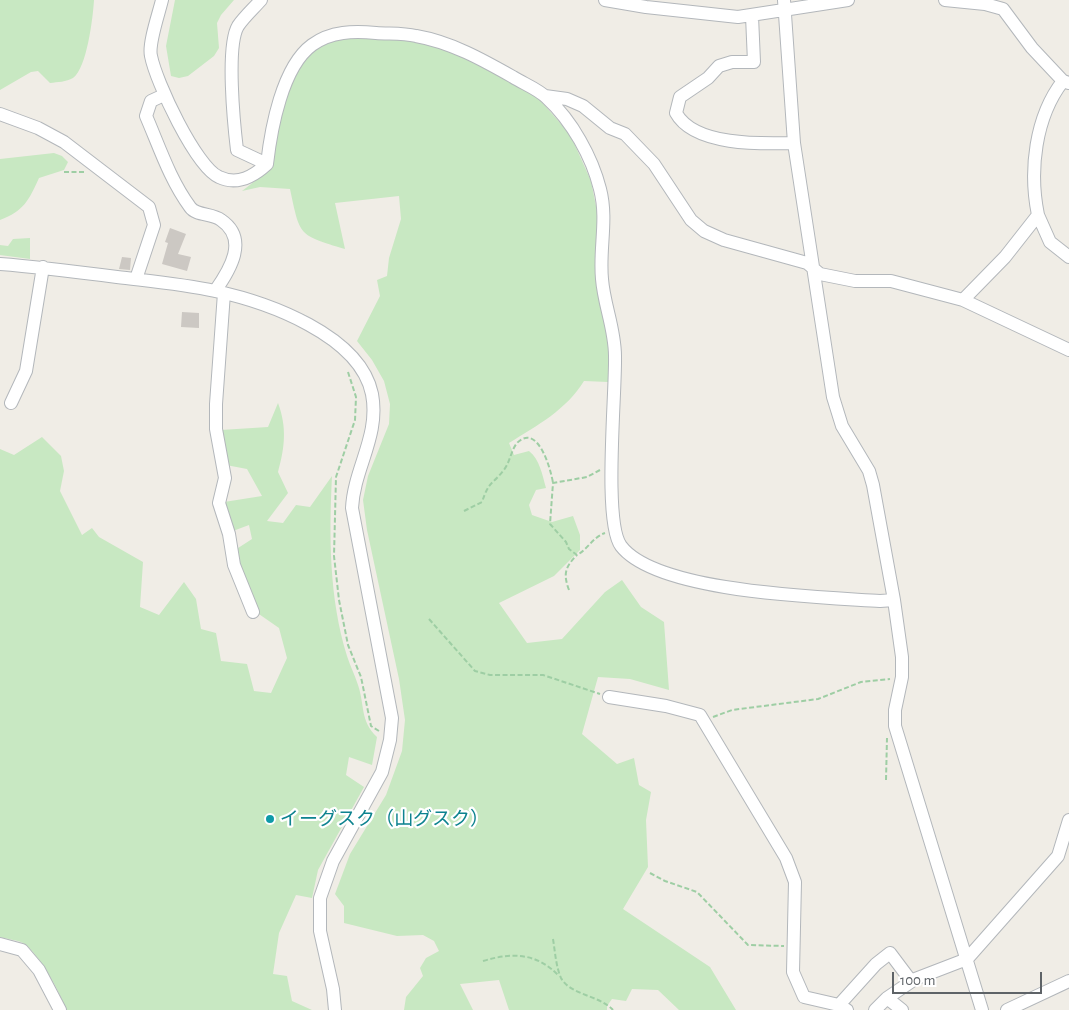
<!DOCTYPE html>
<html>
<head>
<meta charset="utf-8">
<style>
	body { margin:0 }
	#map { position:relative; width:1069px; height:1010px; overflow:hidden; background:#f0ede6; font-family:"Alegreya Sans",sans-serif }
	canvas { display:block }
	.scale { position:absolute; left:892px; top:972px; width:150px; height:22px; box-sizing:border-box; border:2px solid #5e6367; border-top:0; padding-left:6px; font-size:15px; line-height:18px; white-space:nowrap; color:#5e6367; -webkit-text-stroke:4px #fff; paint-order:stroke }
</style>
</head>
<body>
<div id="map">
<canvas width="1069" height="1010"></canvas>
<div class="scale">100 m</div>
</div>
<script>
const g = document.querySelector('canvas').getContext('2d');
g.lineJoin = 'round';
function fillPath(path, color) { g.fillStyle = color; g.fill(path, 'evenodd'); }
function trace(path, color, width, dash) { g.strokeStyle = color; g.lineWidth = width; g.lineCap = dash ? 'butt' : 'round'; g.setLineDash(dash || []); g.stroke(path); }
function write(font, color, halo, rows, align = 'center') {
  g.font = font + ' "Alegreya Sans","Noto Sans JP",sans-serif'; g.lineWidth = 4.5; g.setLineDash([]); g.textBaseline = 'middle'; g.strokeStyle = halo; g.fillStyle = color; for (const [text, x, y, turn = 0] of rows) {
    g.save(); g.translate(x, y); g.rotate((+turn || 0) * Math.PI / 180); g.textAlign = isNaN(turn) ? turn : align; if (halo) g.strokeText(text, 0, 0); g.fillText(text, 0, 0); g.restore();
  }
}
const green = new Path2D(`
	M0 0H94C93 17 87 68 73 78 66 82 58 82 50 83L38 71 31 72 0 90Z
	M175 0H234L221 15 217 23 219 48 214 56 188 76 179 78 171 76 166 46Z
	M361 36 413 39 477 62 539 99 570 134 591 181 598 216 596 276 610 349 608 382 584 381C566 410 538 425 509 443L514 455 529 451C540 460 542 474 546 488L536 490 529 505 532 515 552 522 573 516 580 535V550L554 576 499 603 527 643 562 639 605 592 622 580 641 607 664 622 669 690 630 679 598 677 582 734 617 764 634 758 639 785 651 792 646 820 648 867 623 909 710 967 736 1010H679L658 990 632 989 626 1001 612 999 607 1006V1010H509L499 980 460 984 473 1010H404L406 997 423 976 420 968 426 958 439 951 434 941 423 935 397 936 344 923V906L335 894 350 854 386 795 402 751 405 720 399 679 367 530 363 500 368 476 389 424 390 404 384 381 372 360 357 341 380 296 377 280 387 276 389 258 401 219 399 196 335 203 345 249C298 235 300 236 290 189L260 187 242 191 273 167C275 133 284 80 307 54 320 40 343 38 361 36Z
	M54 153 62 156 68 162 64 170 39 178C29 200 24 211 0 220V159Z
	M30 238V259L0 255V245L8 246 13 239Z
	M278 403C287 427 285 447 278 472L288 493 267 521 283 523 296 505 310 507 332 476C329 536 329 598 347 656 350 666 355 675 358 685 365 706 360 721 377 737L372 765 349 757 346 775 364 787 318 870 312 898 296 895 279 933 273 974 287 976 292 1001 312 1010H65C63 995 36 950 23 943 17 940 7 939 0 937V449L14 455 42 437 61 456 64 471 60 491 82 535 92 528 99 537 143 562 140 607 159 615 184 582 196 599 201 629 216 633 221 661 247 664 254 691 271 693 287 658 279 628 256 612 235 550 252 539 249 525 233 531 224 502 262 496 247 469 226 465 221 430 268 427Z`);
const building = new Path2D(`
	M170 228 186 234 178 254 191 257 187 271 162 264 168 243 165 242Z
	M122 257 131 258 130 270 119 269Z
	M182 312 199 313V328L181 327Z`);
const path = new Path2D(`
	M64 172H86
	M348 372 356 397 355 420 336 477 334 556 339 600 348 645 361 677 371 726 379 731
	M600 470 587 477 553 483 550 524 566 542 569 549 577 555C588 549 593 537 605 533
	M464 511 482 502C489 481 491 486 503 471 510 463 511 450 517 443 538 422 551 470 553 483
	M569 590C563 574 565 567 577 555
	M429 619 475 671 490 675H543L600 694
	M713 717 732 710 818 699 861 682 890 679
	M886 780 887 738
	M650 873 665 881 697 892 748 945 784 946
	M553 939C555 951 556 967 561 978 570 995 599 995 613 1010
	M483 961C513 952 537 953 559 976`);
const minor = new Path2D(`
	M162 0C159 13 148 44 151 56 156 82 196 167 219 177 238 186 254 176 267 164 271 129 282 67 312 45 331 31 354 31 376 33 389 34 403 33 416 36 451 42 483 60 513 77 524 84 538 89 547 98 572 121 592 157 600 189 608 220 599 248 602 279 604 305 615 329 615 356 616 392 603 522 621 546 657 593 822 597 880 601L894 600
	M261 0C254 8 244 17 238 26 226 46 234 125 237 150L267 164
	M605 0 646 7 738 17 848 0
	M784 0 794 143 833 397 842 426 869 471 873 485 894 600 902 657V677L895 710V726L982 1010
	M945 0 985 4 1003 9 1032 48 1063 81 1069 83
	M752 16 754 62H732L719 66 708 78 680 97 676 113C694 146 761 144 794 143
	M164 95 151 101 146 116C159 146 170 180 190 207 196 216 212 213 221 220 249 239 230 270 215 291
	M545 96 567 99 583 106 610 128 625 134 654 164 691 220 704 231 724 240 807 263 820 274 855 281H891L963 300 1069 350
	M0 114 38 128 64 142 149 207 154 225 136 279
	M1038 215 1050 242 1069 257
	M0 264C39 267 78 272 117 277 149 281 183 284 215 291 267 302 360 335 372 394 380 436 354 468 352 508L392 718 390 740 382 772 333 861 320 898V931L333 989 335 1010
	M224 293 216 404V429L225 478 219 503 229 534 234 565 253 612
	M963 300 1005 257 1038 215C1029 171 1035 117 1063 81
	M11 403 26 371 43 267
	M609 697 666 706 700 715 786 858 795 882 793 972 804 997 839 1005 847 1010
	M0 944 22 950 39 970 60 1010
	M887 998 902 1010
	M839 1005 876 964 890 953 911 981
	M875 1010 887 998 915 979 967 959 1058 856 1069 820
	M1007 1010 1069 981`);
const markers = [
	[270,819,5,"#0f9aa8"]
];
const cultureNames = [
	["イーグスク（山グスク）",280,819]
];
fillPath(green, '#c8e8c2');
fillPath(building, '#ccc8c3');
trace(minor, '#b3b7bb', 14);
trace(path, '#9ecea4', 2, [5, 2.5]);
trace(minor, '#fff', 12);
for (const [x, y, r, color] of markers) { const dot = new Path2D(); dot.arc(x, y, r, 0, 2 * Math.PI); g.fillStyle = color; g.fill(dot); trace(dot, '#fff', 2); }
write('19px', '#0d838f', '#fff', cultureNames, 'left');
</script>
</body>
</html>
